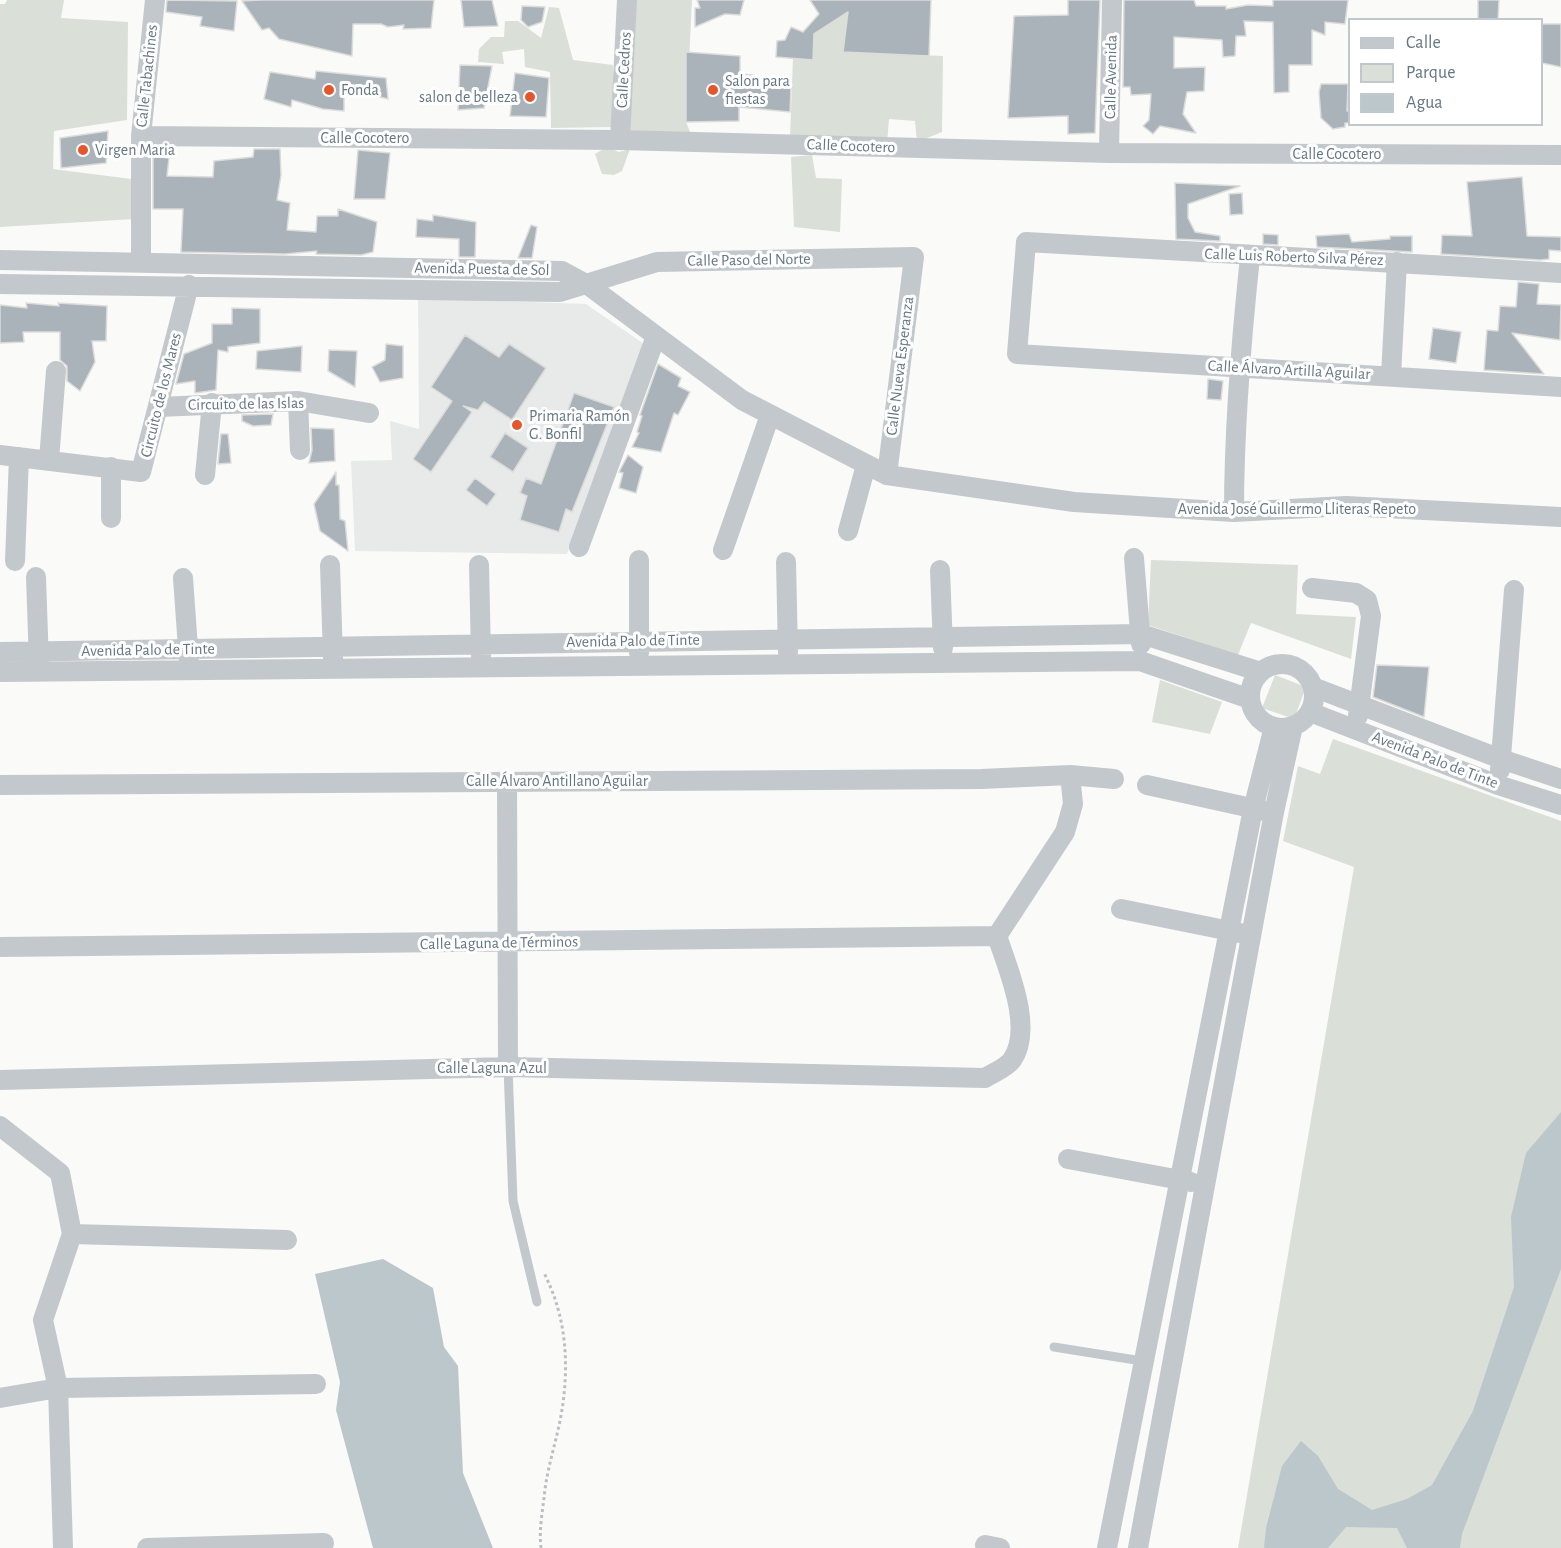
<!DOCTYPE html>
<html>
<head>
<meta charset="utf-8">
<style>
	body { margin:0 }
	#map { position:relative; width:1561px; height:1548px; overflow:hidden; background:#fafaf8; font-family:"Alegreya Sans",sans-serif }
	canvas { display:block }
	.legend { position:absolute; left:1348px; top:18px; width:195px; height:108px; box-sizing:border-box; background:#fff; border:2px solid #c1c8cd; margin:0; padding:8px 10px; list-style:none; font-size:18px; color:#657683 }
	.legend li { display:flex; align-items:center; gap:12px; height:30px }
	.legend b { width:30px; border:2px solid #c1c8cd }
</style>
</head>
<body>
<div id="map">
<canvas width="1561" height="1548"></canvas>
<ul class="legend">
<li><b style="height:8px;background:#c3c8cc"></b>Calle</li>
<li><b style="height:16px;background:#dadfd7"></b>Parque</li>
<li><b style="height:16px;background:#bbc7cb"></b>Agua</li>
</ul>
</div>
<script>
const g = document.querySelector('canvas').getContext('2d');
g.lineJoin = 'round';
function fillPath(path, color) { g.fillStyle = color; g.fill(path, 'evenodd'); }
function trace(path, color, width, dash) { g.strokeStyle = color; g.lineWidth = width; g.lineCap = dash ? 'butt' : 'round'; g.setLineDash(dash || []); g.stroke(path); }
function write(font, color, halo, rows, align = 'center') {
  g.font = font + ' "Alegreya Sans",sans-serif'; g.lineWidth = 6; g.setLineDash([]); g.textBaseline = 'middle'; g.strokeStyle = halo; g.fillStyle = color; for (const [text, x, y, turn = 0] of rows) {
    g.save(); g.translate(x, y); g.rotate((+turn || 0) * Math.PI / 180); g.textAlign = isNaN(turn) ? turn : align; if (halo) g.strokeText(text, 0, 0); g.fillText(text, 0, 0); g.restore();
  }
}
const built = new Path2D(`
	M418 298 586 304 644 344 567 554 355 551 351 461 392 460 390 421 419 429Z`);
const green = new Path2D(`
	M7 0H64L61 18 128 22 127 120 54 131 53 169 139 180 134 219 0 227V4H5Z
	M628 0H692L686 122 693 139H621Z
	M549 7 559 8 573 60 613 65V127L551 128 550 72 525 67 524 49 502 52 504 64 478 62 479 49 491 37H504L505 21H518L541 38Z
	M849 11 844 52 943 56 942 132 917 142 915 121 889 119 887 143 790 137 793 59H812L814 34Z
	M607 147 619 152 630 149 622 171 614 175 602 174 595 154Z
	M812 155 816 178 842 179 840 232 794 227 791 157Z
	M1151 560 1298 565 1296 614 1356 617 1351 659 1251 623 1238 655 1148 625Z
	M1275 675 1306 687 1294 719 1262 708Z
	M1160 680 1222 702 1210 734 1152 722Z
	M1333 739 1561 821V1548H1238L1354 867 1283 841 1298 766 1320 774Z`);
const water = new Path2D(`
	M1561 1112V1269L1462 1534 1460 1548H1407L1397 1528 1346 1527 1328 1548H1264L1266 1528 1282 1466 1301 1441 1318 1456 1338 1489 1372 1510 1407 1499 1432 1485 1473 1411 1514 1287 1511 1217 1526 1153Z
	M383 1259 433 1288 444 1347 458 1366 463 1473 493 1548H373L336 1410 340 1382 315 1274Z`);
const building = new Path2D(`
	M167 0 237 1 234 31 200 26 202 17 166 12Z
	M261 0H434L431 28 403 29 404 25 388 27 381 24H353L352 56 279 39 269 28 262 30 242 1Z
	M461 0H492L498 26 464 27Z
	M697 0H744L740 15 725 14 695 27V8H700Z
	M810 0H931L929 56 843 52 848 12 814 34 813 60 776 57 777 41 785 40 791 27 803 32 819 14Z
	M1068 0H1100L1095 133 1068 134V116L1008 118 1014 16 1068 15Z
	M1124 0H1194L1196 6H1226V9L1248 5 1273 6V0H1348L1345 24 1325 22V35L1312 30V65H1289V92L1274 93 1273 22 1244 21 1246 36H1236L1235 56 1223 57 1222 40 1174 37V68L1205 67 1204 91 1187 92 1183 114 1196 133 1160 126 1153 134 1143 126 1149 120 1151 94 1131 95 1130 87H1123Z
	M1478 0H1499L1498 20H1478Z
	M522 6 545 7 542 22 528 27 521 20Z
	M1542 24H1561V67L1542 63Z
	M686 52 740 56V74L753 75V82L791 85 790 112 739 107V121L686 122Z
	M460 65 492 66 484 108 458 110Z
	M316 71 386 78 388 99 344 88V111L323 109 292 100 291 107 264 99 270 72 315 79Z
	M515 73 549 78 546 117 510 116Z
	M1321 84H1348L1347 111H1350V123H1345V127L1333 129 1321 118 1319 92Z
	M108 131 106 163 61 168 60 138Z
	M254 149H280L281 175 277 200 290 203 287 230 316 232 317 216H338V209L377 222 373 252 361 255 316 254 317 251 285 254 181 252 183 209H153V156L169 158 167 176 213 177 214 161 253 157Z
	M358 150 390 153 385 199H354Z
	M1522 177 1527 236 1561 237V251L1549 250V259L1540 260 1441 254 1442 235 1472 236 1467 182Z
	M1175 183 1240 186 1188 204V218L1195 232 1220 236V241L1176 239Z
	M1242 193 1243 214 1230 215 1229 194Z
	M433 215 476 222 475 257H459V239L416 237 417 219 433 221Z
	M531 225 537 227 532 258H518Z
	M1263 234 1278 235V245L1263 244Z
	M1349 234 1352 242 1390 239V236H1412V252L1317 247 1316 236Z
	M1518 282 1539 284 1537 304 1561 305 1560 340 1512 333 1544 374 1484 370 1487 330 1498 331 1500 306 1516 307Z
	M26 303 59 306 58 303 107 306 106 341H92L95 362 80 391 67 381V366L60 360V332H23L24 342 0 343V305L27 308Z
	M232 308 260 309V343L228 347V352L218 350 216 390 195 393V381L176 384 184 354 212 343V324H232Z
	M1433 328 1461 332 1456 363 1429 359Z
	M465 335 499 357 509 344 546 368 512 420 484 402 478 410 463 406 472 412 431 472 413 459 452 401 431 387Z
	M386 344 403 346V378L380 382 372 367 385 360Z
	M302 346 301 372 256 369 257 351Z
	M329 350 357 351 355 387 328 371Z
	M658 364 681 378 678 386 690 392 678 415 674 413 661 452 632 447 639 433 637 432 642 416 640 415Z
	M1208 379 1223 381 1221 400 1207 399Z
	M574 393 614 407 572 512 566 509 559 532 520 520 527 496 520 493 526 478 541 484Z
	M273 414 271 425 253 426 242 421V415Z
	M311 428 334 429 335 461 309 463 312 450Z
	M505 433 528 448 513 472 490 457Z
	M221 434H228L231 463 218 464Z
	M628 455 643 467 636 493 619 488 623 473 619 472Z
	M336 472V485H339L340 519 345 521 348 551 320 531 314 504Z
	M475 478 496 494 487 506 466 490Z
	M1377 665 1429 667 1424 717 1373 697Z`);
const path = new Path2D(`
	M541 1548C539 1531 542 1514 544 1498 547 1465 559 1435 563 1403 569 1358 565 1314 544 1273`);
const lane = new Path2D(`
	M508 1067 513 1201 537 1302
	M1054 1347 1142 1361`);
const street = new Path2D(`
	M141 136 620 140 1109 153 1561 155
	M620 140 627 0
	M1109 153 1112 0
	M0 260 562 271 588 285 742 400 887 475 1074 502 1234 512 1346 506 1561 517
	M141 261V136L155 0
	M1561 273C1383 261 1205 254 1026 242L1017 354 1561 387
	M0 284 560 292 657 262 914 257 887 475
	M1391 376 1397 262
	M298 401 300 450
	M158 407 298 401 369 413
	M0 455 141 472 189 285
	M49 460 56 371
	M111 467V518
	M205 475 212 403
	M1234 512C1234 426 1241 342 1250 257
	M848 531 866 465
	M579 547 656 336
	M723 550 770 415
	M1134 558 1141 644
	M15 561 19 457
	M786 562 788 652
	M330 565 333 658
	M479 565 481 656
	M940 570 943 648
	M36 577 39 664
	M183 578 189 662
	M1312 588 1356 593 1367 600 1371 616 1358 716
	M0 652 1141 634 1261 672
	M639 653V560
	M1250 696a32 32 0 1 1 64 0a32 32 0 1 1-64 0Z
	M0 672 1140 661 1250 699
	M1313 687 1501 759 1561 779
	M1310 712 1498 785 1561 805
	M1500 770 1514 590
	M507 781 508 1067
	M0 785 981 779 1070 775 1114 779
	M1147 785 1265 811
	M1121 909 1240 933
	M997 936 1065 832 1073 804 1070 775
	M0 947 997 936
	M0 1080 508 1067 985 1078C993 1073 1006 1068 1012 1060 1034 1028 1008 969 997 936
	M0 1126 60 1173 72 1234 43 1320 58 1388 63 1548
	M1068 1159 1191 1182
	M72 1234 287 1240
	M0 1398 58 1388 316 1384
	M985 1545 1000 1548
	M147 1548 324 1543
	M1107 1548 1253 809 1274 727
	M1138 1548 1274 812 1293 726`);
const markers = [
	[329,90,6,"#e4572e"],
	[713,90,6,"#e4572e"],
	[530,97,6,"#e4572e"],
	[83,150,6,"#e4572e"],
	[517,425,6,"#e4572e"]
];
const streetNames = [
	["Calle Cedros",624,70,-87],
	["Calle Tabachines",147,76,-84],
	["Calle Avenida",1111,77,-89],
	["Calle Cocotero",365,138],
	["Calle Cocotero",851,146,2],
	["Calle Cocotero",1337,154],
	["Calle Luis Roberto Silva Pérez",1294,257,2],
	["Calle Paso del Norte",749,260,-1],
	["Avenida Puesta de Sol",482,269,1],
	["Calle Nueva Esperanza",900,366,-83],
	["Calle Álvaro Artilla Aguilar",1289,370,3],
	["Circuito de los Mares",161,395,-76],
	["Circuito de las Islas",246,404,-1],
	["Avenida José Guillermo Lliteras Repeto",1297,509],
	["Avenida Palo de Tinte",633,641,-1],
	["Avenida Palo de Tinte",148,650,-1],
	["Avenida Palo de Tinte",1435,760,21],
	["Calle Álvaro Antillano Aguilar",557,781],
	["Calle Laguna de Términos",499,943,-1],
	["Calle Laguna Azul",492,1068]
];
const poiNames = [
	["Salon para",725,81],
	["fiestas",725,99],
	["Fonda",341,90],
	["salon de belleza",518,97,"right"],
	["Virgen Maria",95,150],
	["Primaria Ramón",529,416],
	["G. Bonfil",529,434]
];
fillPath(built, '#e8e9e9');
fillPath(green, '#dadfd7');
fillPath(water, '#bbc7cb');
fillPath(building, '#aab3b9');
trace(building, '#dcdcda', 1.5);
trace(path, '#bbbfc2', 3, [3, 3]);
trace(lane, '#c3c8cc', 9);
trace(street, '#c3c8cc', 20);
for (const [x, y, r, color] of markers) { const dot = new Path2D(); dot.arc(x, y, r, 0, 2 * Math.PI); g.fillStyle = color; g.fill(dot); trace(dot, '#fff', 2); }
write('16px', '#657683', '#fff', streetNames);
write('16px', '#657683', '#fff', poiNames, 'left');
</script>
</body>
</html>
